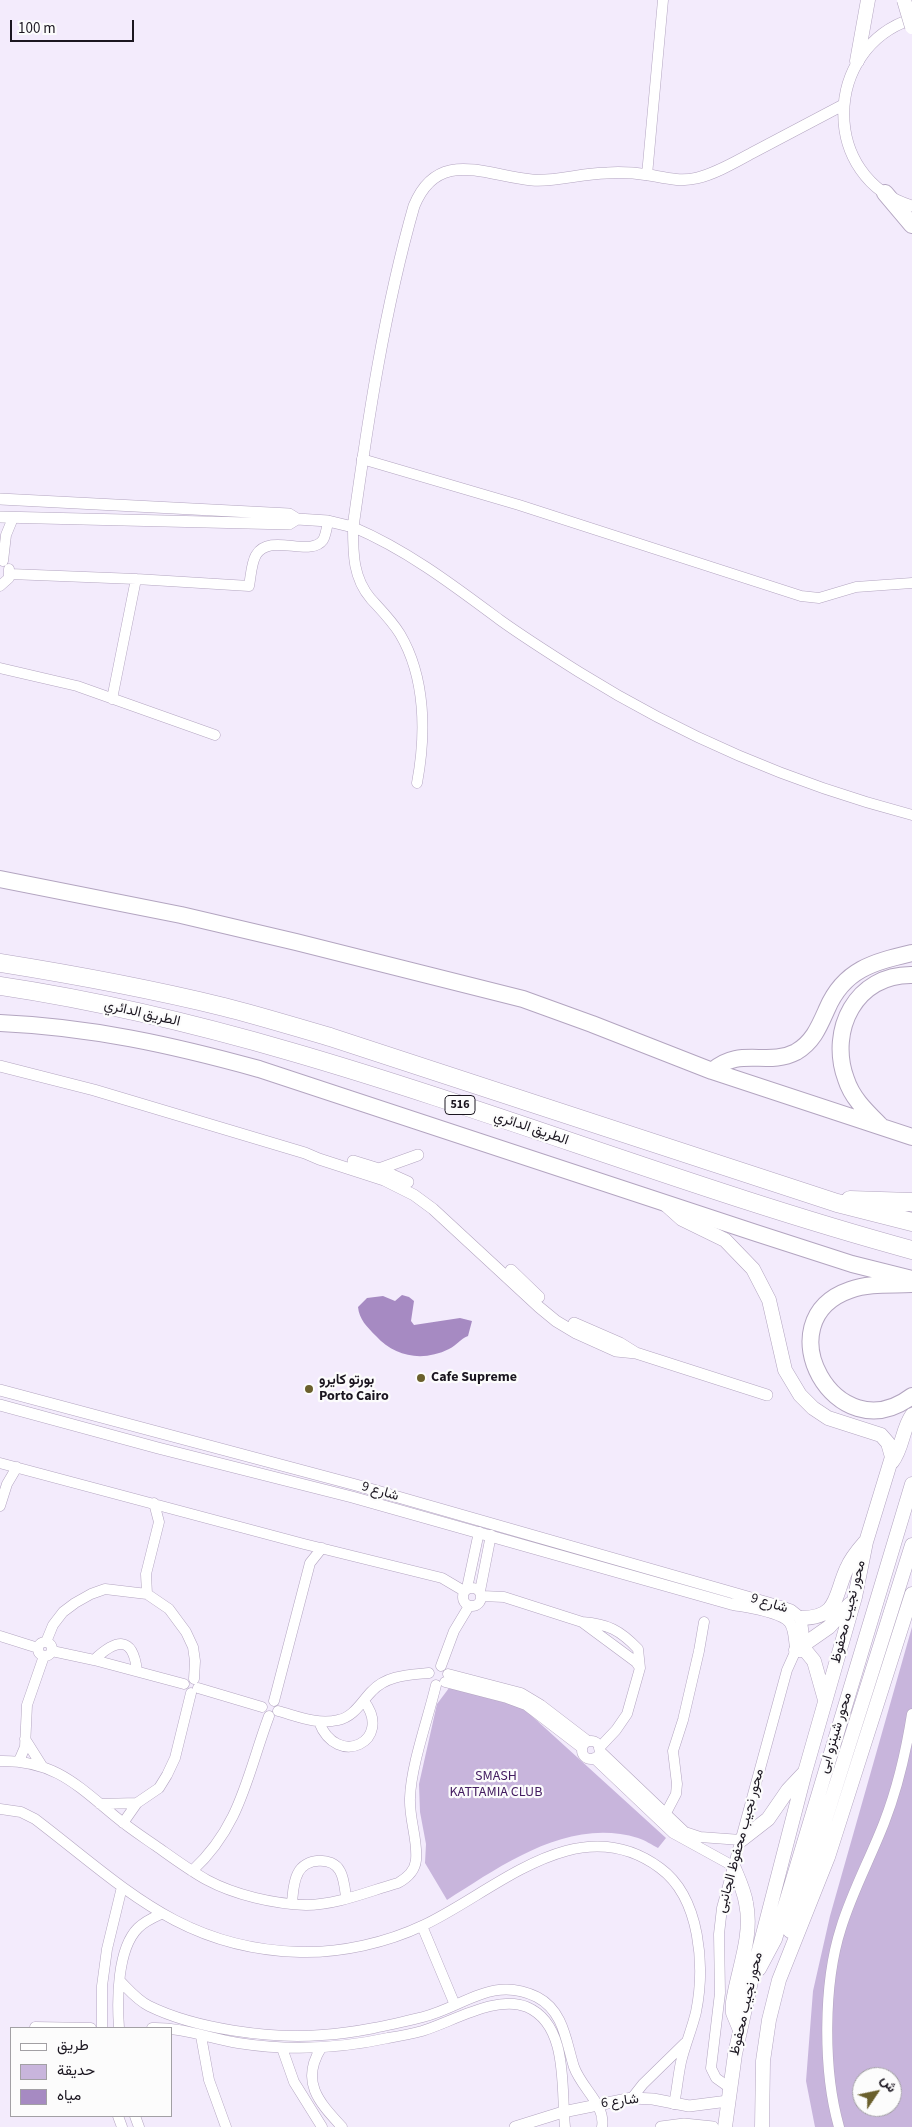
<!DOCTYPE html>
<html>
<head>
<meta charset="utf-8">
<style>
	body { margin:0 }
	#map { position:relative; width:912px; height:2127px; overflow:hidden; background:#f3ebfc; font-family:"Source Sans 3",Vazirmatn,sans-serif }
	canvas { display:block }
	.legend { position:absolute; left:10px; top:2027px; width:162px; height:90px; box-sizing:border-box; background:#fcfcfc; border:1px solid #a2a0a4; margin:0; padding:6px 9px; list-style:none; font-size:15px; color:#1b1620 }
	.legend li { display:flex; align-items:center; gap:10px; height:25px }
	.legend b { width:25px; border:1px solid #a2a0a4 }
	.north { position:absolute; left:852px; top:2067px; width:50px; height:50px; box-sizing:border-box; background:#fcfcfc; border:1px solid #a2a0a4; border-radius:50%; rotate:56deg; font-size:14px; font-weight:700; line-height:20px; text-align:center; color:#1b1620 }
	.north::after { content:''; display:block; margin:auto; width:18px; height:22px; background:#6a5f2c; clip-path:polygon(50% 0,100% 100%,50% 72%,0 100%) }
	.scale { position:absolute; left:10px; top:20px; width:124px; height:22px; box-sizing:border-box; border:2px solid #1b1620; border-top:0; padding-left:6px; font-size:15px; line-height:18px; white-space:nowrap; color:#1b1620; -webkit-text-stroke:4px #fcfcfc; paint-order:stroke }
</style>
</head>
<body>
<div id="map">
<canvas width="912" height="2127"></canvas>
<ul class="legend">
<li><b style="height:6px;background:#fff"></b>طريق</li>
<li><b style="height:14px;background:#c8b5dc"></b>حديقة</li>
<li><b style="height:14px;background:#a68ac2"></b>مياه</li>
</ul>
<div class="north">ش</div>
<div class="scale">100 m</div>
</div>
<script>
const g = document.querySelector('canvas').getContext('2d');
g.lineJoin = 'round';
function fillPath(path, color) { g.fillStyle = color; g.fill(path, 'evenodd'); }
function trace(path, color, width, dash) { g.strokeStyle = color; g.lineWidth = width; g.lineCap = dash ? 'butt' : 'round'; g.setLineDash(dash || []); g.stroke(path); }
function write(font, color, halo, rows, align = 'center') {
  g.font = font + ' "Source Sans 3",Vazirmatn,sans-serif'; g.lineWidth = 4.5; g.setLineDash([]); g.textBaseline = 'middle'; g.strokeStyle = halo; g.fillStyle = color; for (const [text, x, y, turn = 0] of rows) {
    g.save(); g.translate(x, y); g.rotate((+turn || 0) * Math.PI / 180); g.textAlign = isNaN(turn) ? turn : align; if (halo) g.strokeText(text, 0, 0); g.fillText(text, 0, 0); g.restore();
  }
}
const green = new Path2D(`
	M912 1627V2127H815L806 2081 813 1991 830 1916ZM862 2077H892V2107H862Z
	M449 1688 522 1707 666 1838 658 1848C652 1845 645 1840 638 1838 568 1817 503 1865 447 1900L425 1863 426 1844 420 1812 419 1784 437 1704Z`);
const water = new Path2D(`
	M402 1295 409 1297 414 1301 411 1321 414 1325 460 1318 472 1321 468 1336C460 1339 457 1345 449 1349 423 1362 395 1357 376 1336 367 1327 359 1319 358 1307L367 1298 383 1296 395 1301Z`);
const minor = new Path2D(`
	M647 175 663 0
	M362 459 519 505 801 596 819 598 856 587 912 583
	M3 561 6 535 13 518
	M10 574 136 579 249 586C251 576 251 564 256 555 270 532 310 558 323 540 326 535 327 527 328 521
	M0 586 9 578V569
	M0 668 77 686 215 735
	M112 699 136 579
	M417 783C426 735 426 678 400 634 392 621 382 611 371 599 353 578 353 554 353 527 407 550 453 585 500 620 525 638 552 655 579 672 683 737 794 784 912 815
	M0 1463 304 1544 442 1578 464 1591
	M0 1506 7 1484 17 1467
	M463 1597a9 9 0 1 1 18 0a9 9 0 1 1-18 0Z
	M467 1588 479 1532
	M480 1591 491 1535
	M147 1594 146 1574 159 1522 154 1503
	M482 1596 504 1597 582 1622 636 1662 640 1668 627 1714 616 1730 599 1748
	M582 1622C608 1624 620 1630 638 1649L640 1668
	M0 1636 38 1648
	M38 1649a7 7 0 1 1 14 0a7 7 0 1 1-14 0Z
	M46 1642 53 1625 63 1612 75 1603 91 1594 105 1589 147 1594 169 1609 186 1632 193 1647 195 1661 194 1679
	M52 1651 94 1660 184 1684
	M94 1660C116 1639 133 1635 137 1671
	M441 1666 454 1631 469 1606
	M448 1674 521 1693 541 1705 588 1741
	M445 1682 507 1698 526 1705 582 1748
	M198 1688 262 1707
	M274 1701 310 1563 322 1548
	M278 1711C297 1716 317 1725 338 1720 354 1717 361 1702 372 1691 387 1675 409 1675 429 1673
	M319 1722C337 1769 394 1741 364 1701
	M25 1739 42 1766
	M582 1750a9 9 0 1 1 18 0a9 9 0 1 1-18 0Z
	M600 1751 685 1832 700 1837 741 1840
	M594 1758 673 1833 733 1866
	M0 1761C54 1760 77 1785 116 1817 129 1828 143 1837 156 1846 173 1858 189 1870 207 1880 235 1895 274 1904 306 1905 337 1905 369 1891 398 1883 407 1878 415 1871 416 1860 418 1840 409 1819 410 1798 411 1765 428 1719 436 1685
	M19 1761 25 1747 27 1705 44 1656
	M100 1804 137 1803
	M0 1809 21 1812 35 1819C123 1886 181 1949 300 1952 341 1953 386 1943 424 1925 496 1891 578 1807 660 1868 701 1898 705 1967 696 2012 692 2029 685 2045 681 2062 678 2076 677 2090 674 2104
	M666 1813 676 1794 677 1784 673 1751 683 1720 699 1651 704 1622
	M123 1823 137 1803 159 1788 167 1775 175 1758 191 1693
	M192 1871C241 1826 247 1775 269 1716
	M292 1903C293 1893 293 1882 298 1873 305 1858 332 1856 340 1871 344 1878 345 1889 346 1897
	M422 1926 455 2005
	M120 1981C129 1990 137 2000 149 2006 196 2029 270 2039 322 2035 356 2033 390 2025 423 2017 464 2007 492 1975 537 1997 564 2011 566 2042 574 2067 582 2089 606 2105 602 2127
	M35 2027 91 2028
	M102 2028V1986L107 1949 122 1887
	M119 2028C117 2000 117 1949 138 1928 144 1922 152 1918 161 1914
	M152 2028C180 2027 209 2038 238 2043 289 2051 338 2049 388 2038 400 2036 411 2034 422 2031 452 2022 497 1994 527 2007 569 2025 561 2089 565 2127
	M201 2036 209 2080 226 2127
	M282 2048 294 2082 322 2127
	M321 2048C300 2082 319 2102 342 2127
	M730 2088 716 2078 711 2068 720 1993 719 1934 722 1908 787 1670 796 1650
	M632 2098 643 2084 685 2043
	M118 2116 122 2127
	M135 2116 139 2127
	M839 2127C823 2071 823 1984 841 1928 852 1892 870 1859 884 1823 898 1787 906 1752 912 1714`);
const tertiary = new Path2D(`
	M912 19C822 48 820 179 912 206
	M0 499 289 514 297 519 328 521 353 527C368 420 384 311 414 206 438 147 486 176 532 180 557 182 582 173 607 173 621 172 635 173 649 175 666 178 680 182 697 178 717 173 735 162 752 153 782 137 813 121 843 105
	M0 517 289 524 297 519
	M0 1066 94 1090 305 1153 319 1159 384 1180 414 1195 433 1209 539 1307 556 1321 576 1333 616 1351 636 1353 767 1395
	M353 1161 379 1169 408 1182
	M379 1169 418 1155
	M511 1270 539 1297
	M574 1323 620 1343 636 1353
	M0 1390 356 1485 779 1606 791 1610 801 1618 803 1632 796 1650
	M0 1405 158 1448 352 1497 731 1604C746 1607 782 1611 790 1623 795 1630 794 1642 796 1650
	M515 2127 563 2112 632 2098 653 2099 689 2106 728 2101
	M661 2127 684 2124 713 2127`);
const secondary = new Path2D(`
	M857 61 868 0
	M663 1202 682 1219 725 1240 753 1269 769 1300 785 1370 800 1395 813 1408 828 1418 881 1435 888 1443 892 1457 866 1542 855 1597 805 1772 752 1977 735 2054 725 2127
	M892 1462C903 1448 902 1429 912 1415
	M801 1618C839 1618 834 1596 847 1568 851 1558 858 1550 865 1542
	M796 1650 829 1627 850 1604
	M796 1650H805L814 1661 825 1700
	M741 1840 768 1819 788 1790 804 1773
	M733 1866C738 1878 744 1890 746 1903 753 1936 738 1969 733 2002V2013L740 2030
	M790 1931 912 1545
	M759 1969 775 1939 912 1484
	M762 2127 763 2061 769 2020 779 1980 828 1857 912 1594`);
const trunk = new Path2D(`
	M885 193 912 225
	M0 879 181 915 296 942 523 999 592 1024 712 1071 912 1137
	M0 1023C91 1027 172 1045 259 1069L756 1233 852 1264 912 1279
	M712 1071C740 1046 767 1067 796 1052 813 1042 819 1027 827 1009 844 969 874 962 912 953
	M880 1125C866 1111 852 1098 846 1079 828 1030 856 974 912 975
	M911 1284C891 1285 869 1283 850 1290 763 1320 836 1454 912 1396`);
const motorway = new Path2D(`
	M0 963C75 975 150 989 224 1007 260 1016 295 1027 330 1037L837 1203 912 1222
	M0 986C315 1033 607 1167 912 1250
	M850 1200 912 1202`);
const secondaryBridge = new Path2D(`
	M904 0 912 27`);
const markers = [
	[421,1378,5,"#6a5f2c"],
	[309,1389,5,"#6a5f2c"]
];
const shields = [
	[460,1105,30]
];
const shieldNames = [
	["516",460,1105]
];
const streetNames = [
	["الطريق الدائري",142,1014,13],
	["الطريق الدائري",531,1129,19],
	["شارع 9",380,1492,16],
	["شارع 9",769,1604,17],
	["محور نجيب محفوظ",849,1612,-76],
	["محور شينزو ابى",836,1733,-73],
	["محور نجيب محفوظ الجانبى",741,1841,-75],
	["محور نجيب محفوظ",747,2004,-77],
	["شارع 6",620,2102,-7]
];
const poiNames = [
	["Cafe Supreme",431,1378],
	["بورتو كايرو",319,1381],
	["Porto Cairo",319,1397]
];
const parkNames = [
	["SMASH",496,1777],
	["KATTAMIA CLUB",496,1793]
];
fillPath(green, '#c8b5dc');
fillPath(water, '#a68ac2');
trace(minor, '#b3a5c0', 11);
trace(tertiary, '#b3a5c0', 12);
trace(secondary, '#b3a5c0', 15);
trace(trunk, '#b3a5c0', 18);
trace(motorway, '#b3a5c0', 19);
trace(minor, '#fff', 10);
trace(tertiary, '#fff', 11);
trace(secondary, '#fff', 14);
trace(trunk, '#fff', 16);
trace(motorway, '#fff', 18);
trace(secondaryBridge, '#b3a5c0', 15, []);
trace(secondaryBridge, '#fff', 14);
for (const [x, y, r, color] of markers) { const dot = new Path2D(); dot.arc(x, y, r, 0, 2 * Math.PI); g.fillStyle = color; g.fill(dot); trace(dot, '#fcfcfc', 2); }
for (const [x, y, w] of shields) { const box = new Path2D(); box.roundRect(x - w / 2, y - 9.5, w, 19, 4); g.fillStyle = '#fcfcfc'; g.fill(box); trace(box, '#1b1620', 1); }
write('bold 12px', '#1b1620', null, shieldNames);
write('14px', '#1b1620', '#fcfcfc', streetNames);
write('bold 14px', '#1b1620', '#fcfcfc', poiNames, 'left');
write('14px', '#431c60', '#fcfcfc', parkNames);
</script>
</body>
</html>
